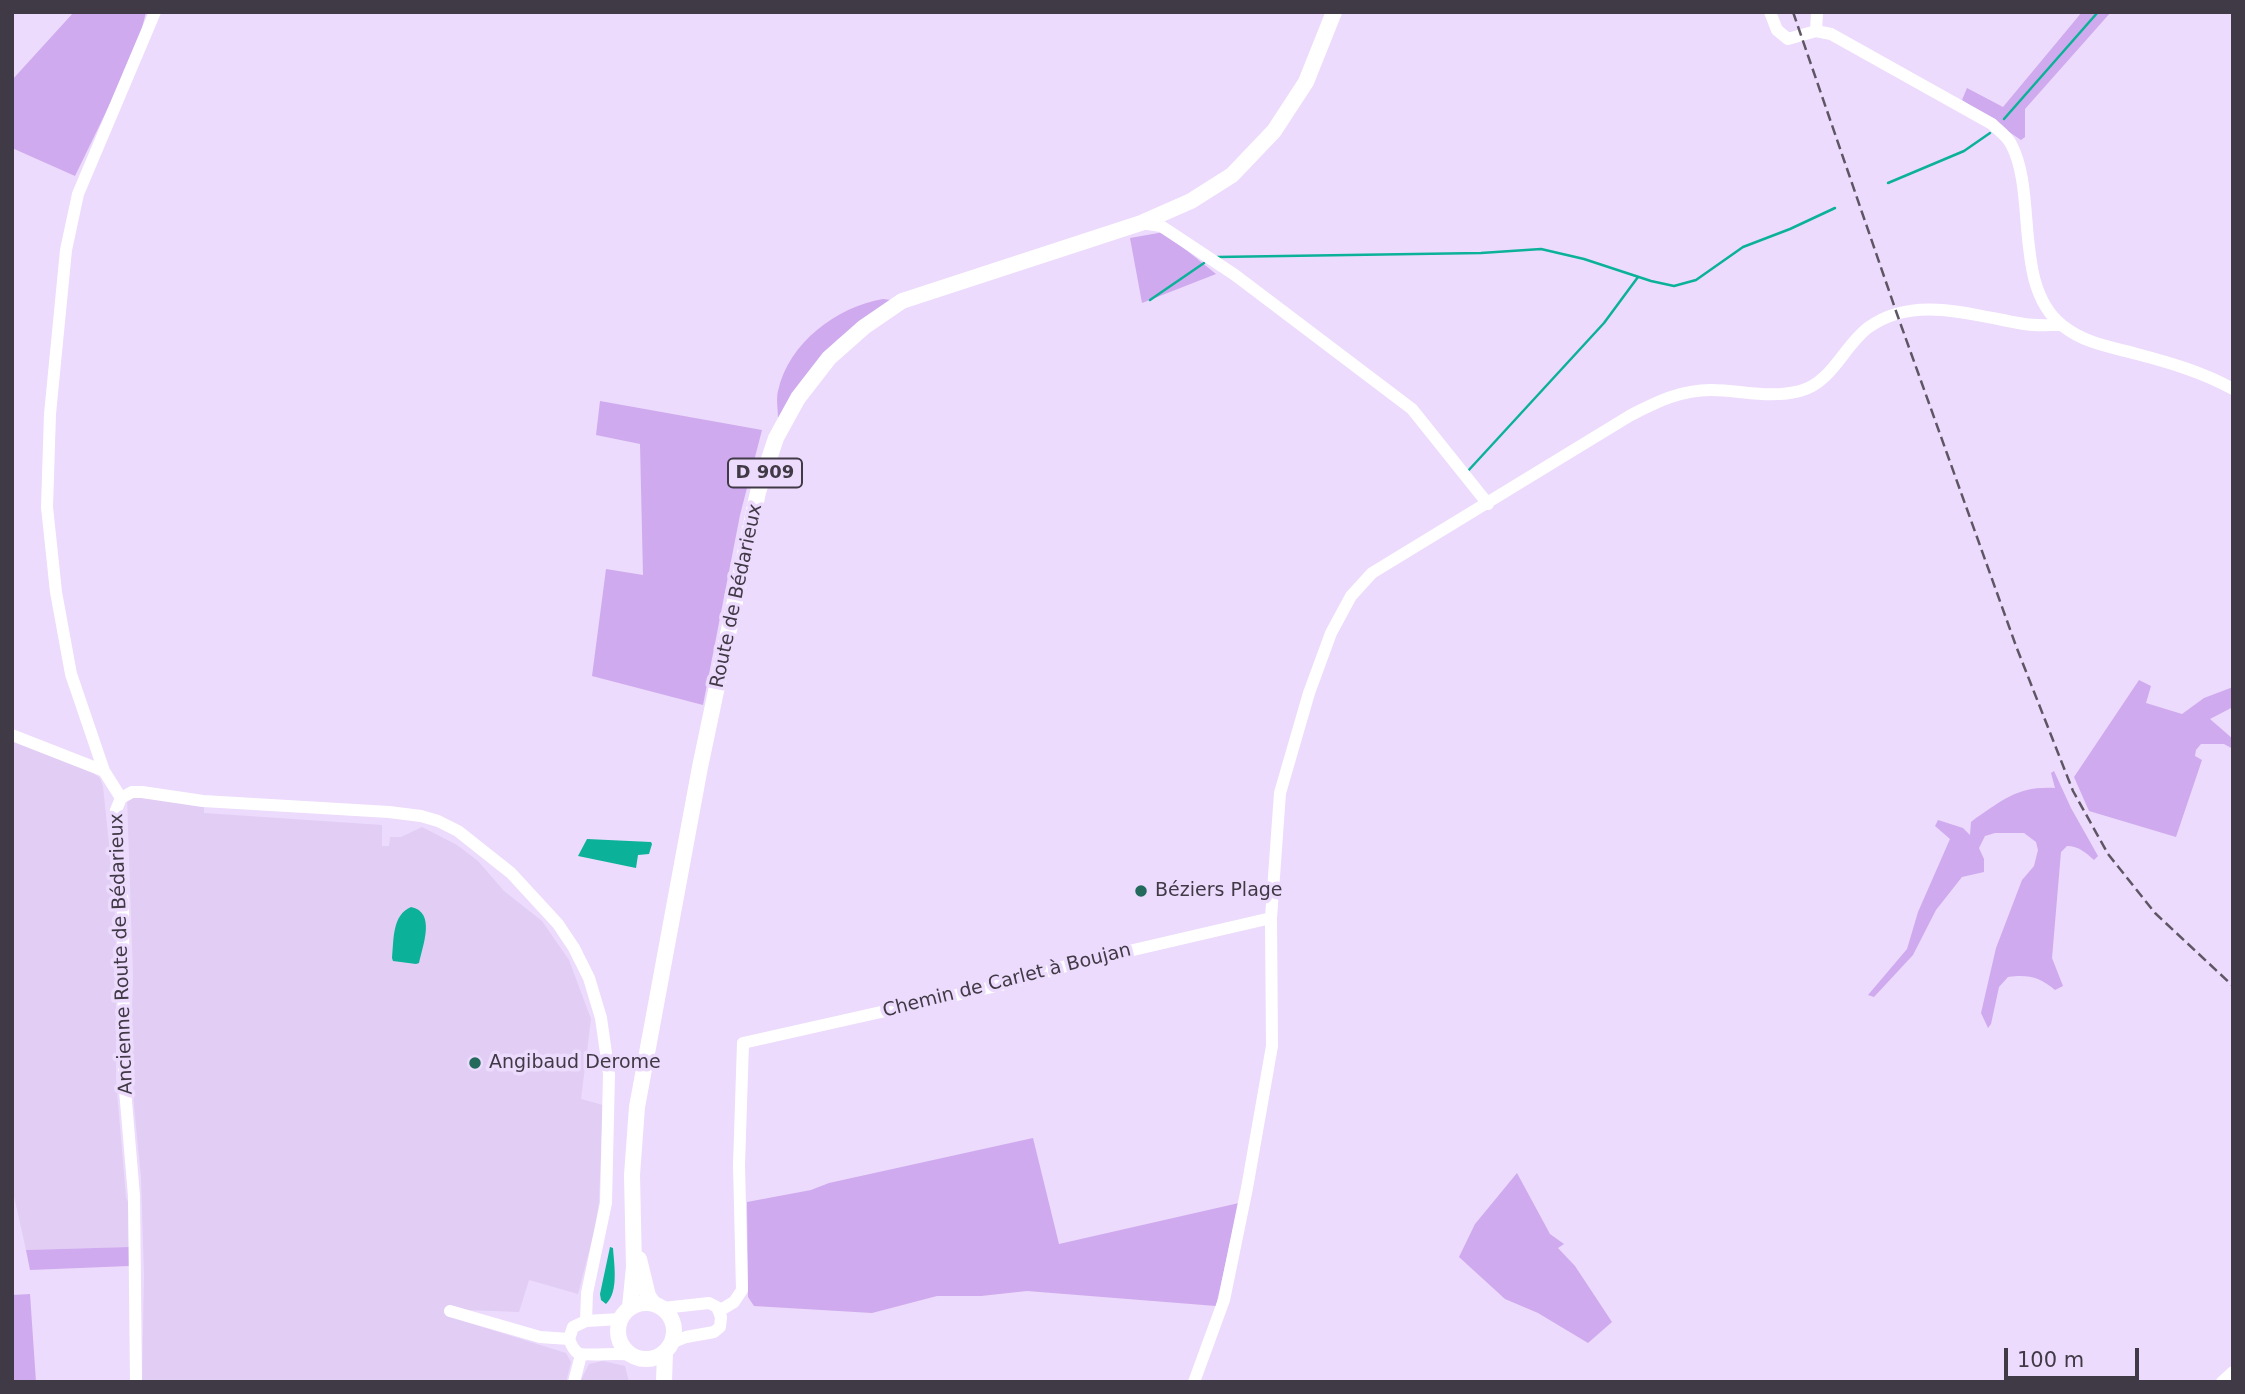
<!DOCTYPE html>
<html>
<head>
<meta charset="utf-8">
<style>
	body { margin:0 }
	#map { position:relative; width:2245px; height:1394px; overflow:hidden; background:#ecdbfc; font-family:"DejaVu Sans",sans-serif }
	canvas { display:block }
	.frame { position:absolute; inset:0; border:14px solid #403946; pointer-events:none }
	.scale { position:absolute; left:2004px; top:1348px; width:135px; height:32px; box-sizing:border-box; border:4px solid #403946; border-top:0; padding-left:9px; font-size:21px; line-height:24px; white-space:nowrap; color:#403946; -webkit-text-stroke:5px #ecdbfc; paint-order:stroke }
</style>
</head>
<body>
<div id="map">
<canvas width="2245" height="1394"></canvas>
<div class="frame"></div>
<div class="scale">100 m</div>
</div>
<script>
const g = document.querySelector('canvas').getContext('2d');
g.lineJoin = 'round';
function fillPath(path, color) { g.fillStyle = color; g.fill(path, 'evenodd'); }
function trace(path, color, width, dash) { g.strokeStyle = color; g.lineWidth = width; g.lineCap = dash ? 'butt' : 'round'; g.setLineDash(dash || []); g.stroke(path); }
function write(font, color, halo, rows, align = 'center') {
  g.font = font + ' "DejaVu Sans",sans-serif'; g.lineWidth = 7; g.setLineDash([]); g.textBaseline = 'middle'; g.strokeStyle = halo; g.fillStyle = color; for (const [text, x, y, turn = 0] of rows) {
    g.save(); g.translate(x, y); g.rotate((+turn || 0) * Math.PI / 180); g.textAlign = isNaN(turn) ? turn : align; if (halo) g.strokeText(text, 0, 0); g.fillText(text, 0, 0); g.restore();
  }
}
const built = new Path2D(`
	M12 739 92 772 100 778 103 787 114 890 116 948V1080L126 1197 128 1202 129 1247 26 1250 12 1187Z
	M127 796 204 797V813L382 825V846H389L390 837H401L422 827 457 845 478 861 504 891 542 921 569 960 591 1019 581 1099 603 1105 599 1201 595 1228 578 1294 529 1280 519 1312 465 1310 463 1321 566 1353 571 1362 566 1382H142L144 1275 141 1177 134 1106 131 1044 133 976Z
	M603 1361 625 1366 629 1382H580L589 1364Z`);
const green = new Path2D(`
	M74 12H146L137 48 75 176 12 148V80Z
	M2082 12H2111L2025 109V137L2021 140 1962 100 1967 88 2003 107Z
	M1164 232 1216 274 1142 303 1130 238Z
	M883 299 891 300 837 340 802 380 778 418C778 409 776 399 778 391 789 342 837 307 883 299Z
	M600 401 762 430 740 515 703 705 592 676 606 569 643 575 640 444 596 435Z
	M2139 680 2151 686 2146 703 2182 714 2204 698 2233 687V707L2210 719 2233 739V749L2224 744H2201L2196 750 2195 756 2202 760 2176 837 2089 811 2074 777Z
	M2054 771 2071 808 2098 856 2094 860C2086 853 2079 846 2067 846L2061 852 2052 958 2063 986 2055 990C2040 977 2028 974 2008 977L1999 987 1991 1024 1988 1028 1981 1013 1996 948 2022 880 2034 866 2038 850 2036 842 2024 833H1995L1985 836 1979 848 1984 859V872L1962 877 1936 910 1913 955 1874 997 1868 995 1907 949 1918 912 1950 839 1935 826 1938 820 1963 828 1970 835 1971 822 1976 818C2005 799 2018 786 2055 788L2051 773Z
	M1033 1138 1059 1244 1239 1203 1216 1306 1027 1291 981 1296H937L872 1313 754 1306 748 1297 747 1202 811 1190 829 1183Z
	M1517 1173 1550 1234 1564 1244 1558 1248 1575 1266 1612 1322 1588 1343 1538 1313 1505 1299 1459 1257 1475 1224Z
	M129 1247V1266L30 1270 26 1250Z
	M30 1294 36 1382H12V1295Z`);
const water = new Path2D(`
	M587 839 651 842 652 844 649 854 638 855 636 868 578 856Z
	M411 907C436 912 423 945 419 963L416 964 393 961 392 958C394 939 392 915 411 907Z
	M610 1247 613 1248C614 1264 619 1292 606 1304L601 1300 600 1294Z`);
const stream = new Path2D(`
	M2004 119 2098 12
	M1888 183 1964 151 1990 133
	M1217 257 1481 253 1541 249 1584 259 1651 281 1674 286 1696 280 1743 247 1790 229 1835 208
	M1150 300 1204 263
	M1467 472 1604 323 1638 277`);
const minor = new Path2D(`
	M1770 12 1777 30 1788 39 1816 31 1831 34 1992 124C1998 130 2007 136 2011 144 2038 194 2012 287 2063 326 2084 343 2111 347 2137 354 2171 363 2202 372 2233 389
	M1816 31 1817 12
	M1141 223 1161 226 1235 275 1412 409 1488 504
	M12 735 104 771
	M121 798 132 792H142L203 801 389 812 421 816 438 821 458 831 511 873 558 924 574 948 589 978 601 1018 609 1074 606 1203 587 1293 586 1321
	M121 798 104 771 71 674 56 592 47 507 50 414 66 250 78 194 155 12
	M121 798 116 810V831L123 905 124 1078 134 1196 136 1382
	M663 1308 709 1303 717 1307 721 1317 720 1327 714 1332 686 1337 671 1343
	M450 1311 540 1337 569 1339
	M719 1311 734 1302 742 1290 739 1165 743 1043 1001 985 1073 964 1271 918
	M620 1319 586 1321 573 1327 569 1339C571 1344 573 1350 578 1353 586 1357 618 1352 631 1355
	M574 1382 581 1355
	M1194 1382 1224 1300 1247 1188 1272 1046 1271 918 1280 793 1309 693 1331 633 1351 596 1372 573 1631 415C1657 402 1680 390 1711 390 1741 390 1769 399 1800 391 1832 383 1844 345 1869 327 1915 294 1974 316 2024 324 2036 326 2049 325 2061 325
	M2222 1382 2233 1372`);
const major = new Path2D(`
	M639 1259 648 1296 653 1303
	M618 1331a28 28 0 1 1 56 0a28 28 0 1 1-56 0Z
	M630 1307 634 1267 632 1175 637 1107 700 767 758 492 776 438 798 398 829 358 864 327 902 301 1141 223 1191 201 1232 175 1274 131 1306 82 1334 12
	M664 1382 665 1352`);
const rail = new Path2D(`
	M1793 12 1897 314 2016 646 2073 791 2108 854 2155 913 2233 986`);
const markers = [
	[1141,891,7,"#23695c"],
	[475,1063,7,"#23695c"]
];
const shields = [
	[765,473,74]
];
const shieldNames = [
	["D 909",765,473]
];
const streetNames = [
	["Route de Bédarieux",737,596,-78],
	["Ancienne Route de Bédarieux",122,954,-92],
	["Chemin de Carlet à Boujan",1007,981,-14]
];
const poiNames = [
	["Béziers Plage",1155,891],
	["Angibaud Derome",489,1063]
];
fillPath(built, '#e2cdf4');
fillPath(green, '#cfaaee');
fillPath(water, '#0cb199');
trace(stream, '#0cb199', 2.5);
trace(minor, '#fff', 12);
trace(major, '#fff', 16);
trace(rail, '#5e5565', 2.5, [10, 5]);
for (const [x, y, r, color] of markers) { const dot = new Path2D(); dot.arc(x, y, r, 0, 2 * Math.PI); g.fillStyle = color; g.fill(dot); trace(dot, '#ecdbfc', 2.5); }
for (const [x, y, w] of shields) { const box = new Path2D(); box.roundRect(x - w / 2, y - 14.5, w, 29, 5); g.fillStyle = '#ecdbfc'; g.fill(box); trace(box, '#403946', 2); }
write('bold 18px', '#403946', null, shieldNames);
write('19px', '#403946', '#ecdbfc', streetNames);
write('19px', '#403946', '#ecdbfc', poiNames, 'left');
</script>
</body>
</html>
